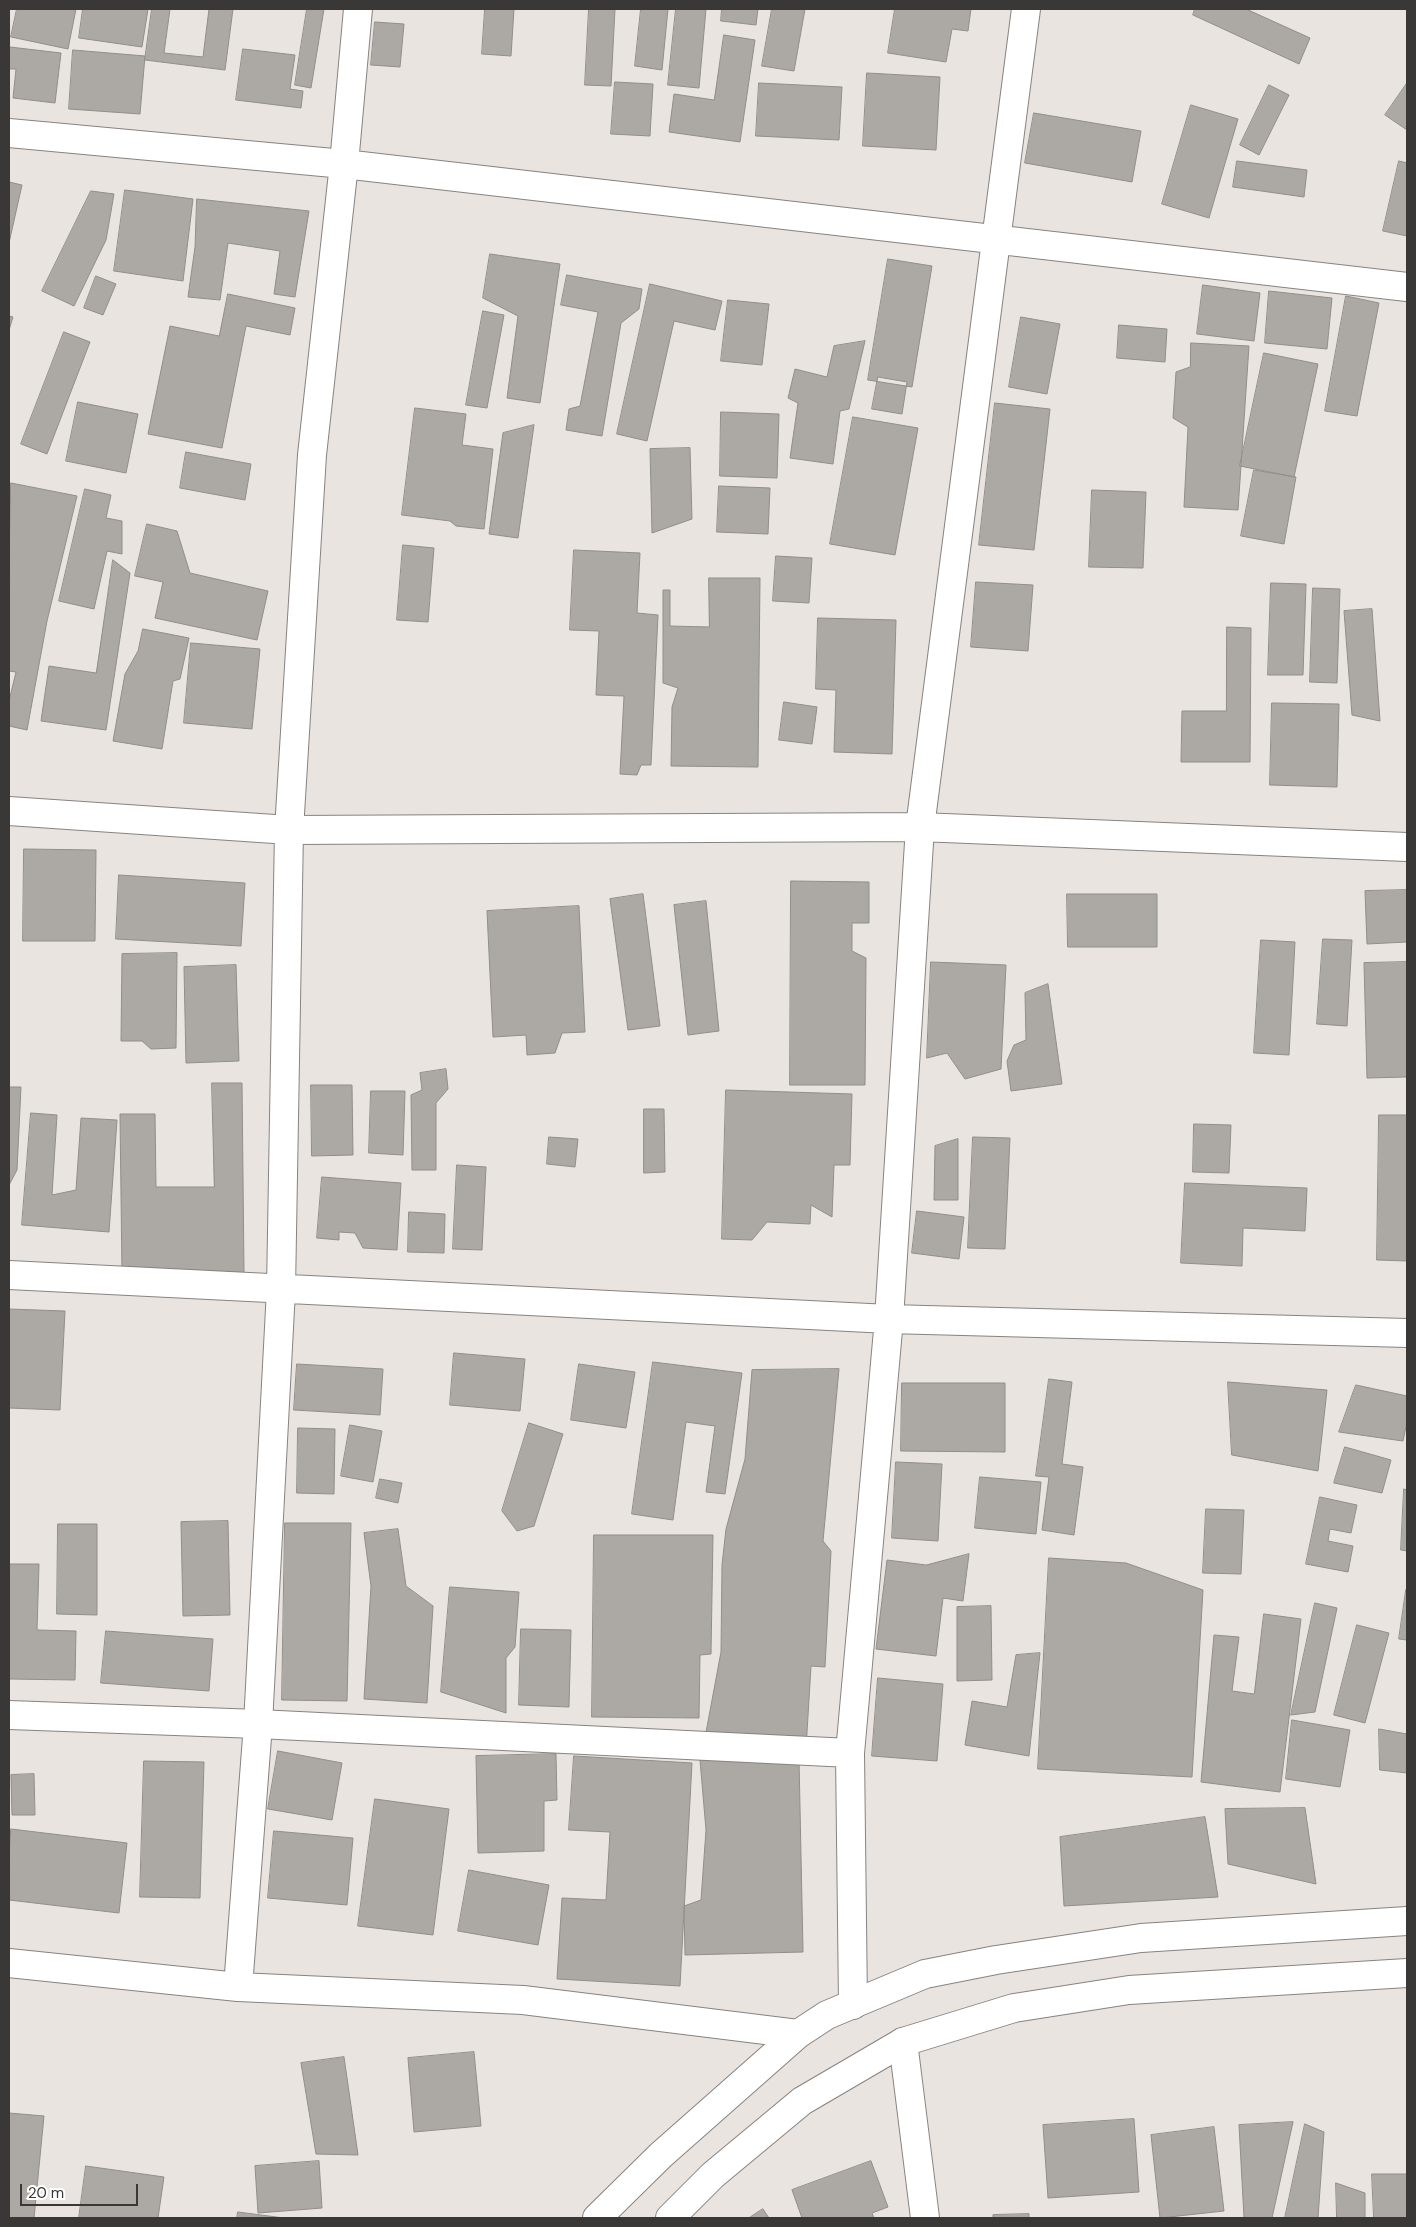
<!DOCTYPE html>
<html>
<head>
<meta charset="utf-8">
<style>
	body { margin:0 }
	#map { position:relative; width:1416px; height:2227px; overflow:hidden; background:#e9e4e0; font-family:"DM Sans",sans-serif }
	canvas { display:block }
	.frame { position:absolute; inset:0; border:10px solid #3a3836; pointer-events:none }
	.scale { position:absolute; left:20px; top:2184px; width:118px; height:22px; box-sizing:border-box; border:2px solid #3a3836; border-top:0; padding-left:6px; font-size:15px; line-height:18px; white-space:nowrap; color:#3a3836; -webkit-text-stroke:4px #fff; paint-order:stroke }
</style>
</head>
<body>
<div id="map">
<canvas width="1416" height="2227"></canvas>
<div class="frame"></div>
<div class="scale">20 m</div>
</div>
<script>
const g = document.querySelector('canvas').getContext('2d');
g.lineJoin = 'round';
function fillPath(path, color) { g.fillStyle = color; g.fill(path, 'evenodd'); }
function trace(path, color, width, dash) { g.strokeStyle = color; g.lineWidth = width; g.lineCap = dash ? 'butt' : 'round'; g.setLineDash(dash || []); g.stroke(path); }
const building = new Path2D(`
	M17 9H76L68 49 11 37Z
	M83 9H148L142 47 79 38Z
	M152 9H170L164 53 203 57 209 9H233L225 70 145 60Z
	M307 9H324L311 88 295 85Z
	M485 9H514L511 56 482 54Z
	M589 9H615L611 86 585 85Z
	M641 9H668L662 70 635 66Z
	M676 9H706L699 88 668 85Z
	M722 9H758L756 25 721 21Z
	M772 9H805L794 71 762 66Z
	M895 9H971L968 31 952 29 946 62 888 53Z
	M1195 9H1246L1310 38 1299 64 1193 15Z
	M375 22 404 24 400 67 371 65Z
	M724 35 755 40 740 142 669 132 674 94 714 100Z
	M10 47 61 53 55 103 13 98 16 69H9Z
	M243 49 295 55 290 89 303 91 301 108 236 100Z
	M73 50 145 56 140 114 69 109Z
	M867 73 940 77 936 150 863 146Z
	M615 82 653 84 650 136 611 134Z
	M759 83 842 87 839 140 756 136Z
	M1407 83V130L1385 115Z
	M1269 85 1289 95 1259 155 1240 145Z
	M1191 105 1238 119 1209 218 1162 204Z
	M1034 113 1141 131 1132 182 1025 163Z
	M1237 161 1307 170 1304 197 1233 187Z
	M1399 161 1407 163V236L1383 231Z
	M9 182 22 185 9 243Z
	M125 190 193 199 183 281 114 271Z
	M91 191 114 194 106 240 74 306 42 291Z
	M197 199 309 211 295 297 274 294 280 251 228 243 220 300 188 297 195 247Z
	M490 254 560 264 540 403 507 398 518 316 483 298Z
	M888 259 932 266 912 387 868 380Z
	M567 275 642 289 639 309 621 323 602 436 566 430 569 409 580 406 598 312 561 305Z
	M96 276 116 284 103 315 84 308Z
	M650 284 722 301 715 330 674 321 647 441 617 434Z
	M1203 285 1260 293 1254 341 1197 334Z
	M1269 291 1332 298 1327 349 1265 343Z
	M228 294 295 308 290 335 246 326 222 448 148 434 170 326 219 336Z
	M1346 296 1379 303 1357 416 1325 411Z
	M728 300 769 304 762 365 721 361Z
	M483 311 504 315 487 408 466 405Z
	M9 316 13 317 9 330Z
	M1021 317 1060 324 1047 394 1009 387Z
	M1119 325 1167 329 1165 362 1117 358Z
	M64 332 90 342 47 454 21 444Z
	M865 341 849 409 840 411 833 464 790 458 798 403 788 398 795 369 827 377 834 346Z
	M1191 343 1249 346 1238 510 1184 507 1188 427 1173 418 1176 372 1190 367Z
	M1264 353 1318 364 1294 477 1240 466Z
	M878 377 907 382 902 414 872 409Z
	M78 402 138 414 126 473 66 461Z
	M995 403 1050 409 1034 550 979 545Z
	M415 408 466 414 462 445 493 449 484 529 456 526 450 521 402 515Z
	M721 412 779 414 777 478 720 476Z
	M853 417 918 428 895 555 830 544Z
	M534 425 518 538 489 534 503 433Z
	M690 448 692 519 652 533 650 449Z
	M186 452 251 464 245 500 180 488Z
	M1254 470 1296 477 1284 544 1241 536Z
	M11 483 77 496 47 621 27 730 9 726V701L16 672 9 671Z
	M719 486 770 488 768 534 717 532Z
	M85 489 111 495 106 518 122 521V554L107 551 94 609 59 601Z
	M1092 490 1146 492 1143 568 1089 567Z
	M147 524 177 531 190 573 268 591 257 640 155 618 163 582 135 576Z
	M403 545 434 548 428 622 397 620Z
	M574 550 640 553 637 613 658 615 651 765H641L637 775 620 774 624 696 596 695 599 631 570 630Z
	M776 556 812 558 809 603 773 601Z
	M113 560 130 573 106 730 41 721 49 666 96 673Z
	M709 578H760L758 767 671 766 672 707 678 688 663 683V590H670V626L709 627Z
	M976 582 1033 585 1028 651 971 647Z
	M1271 583 1306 584 1303 675H1268Z
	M1313 588 1340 589 1337 683 1310 682Z
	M1372 609 1380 721 1352 715 1344 611Z
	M818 618 896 620 892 754 834 752 836 690 816 689Z
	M1227 627 1251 628 1250 762H1181L1182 711H1226Z
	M143 629 189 638 180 679 173 681 162 749 113 741 125 674 138 651Z
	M191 643 260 649 252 729 184 723Z
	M784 702 817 707 812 744 779 740Z
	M1272 703 1339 704 1337 787 1270 785Z
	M24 849 96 850 95 941H23Z
	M119 875 245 883 241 946 116 939Z
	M791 881 869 882V923H852V951L866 958 865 1085H790Z
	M1407 890V942L1367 944 1365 891Z
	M643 894 660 1026 628 1030 610 899Z
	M1067 894H1157V947H1068Z
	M706 901 719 1031 688 1035 674 905Z
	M579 906 585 1032 562 1033 555 1053 527 1055 526 1035 493 1037 487 911Z
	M1323 939 1352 940 1347 1026 1317 1024Z
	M1261 940 1295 942 1289 1055 1254 1053Z
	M177 953 176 1048 151 1049 142 1041H121L122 954Z
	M931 962 1006 965 1001 1069 965 1079 947 1053 927 1058Z
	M1407 962V1077L1367 1078 1364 963Z
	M236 965 239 1061 186 1063 184 967Z
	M1048 984 1062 1084 1011 1091 1007 1061 1014 1045 1026 1040 1025 993Z
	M446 1069 448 1089 436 1103V1170H412L411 1095 422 1090 420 1073Z
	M212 1083H242L244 1273 122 1275 120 1114H155L156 1187H214Z
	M311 1085H352L353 1155 312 1156Z
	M9 1087H21L17 1170 9 1185Z
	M726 1090 852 1094 850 1165H834L832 1217 811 1205 810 1224 767 1222 752 1240 722 1239Z
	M371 1091H405L403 1155 369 1153Z
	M644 1109H664L665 1172 644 1173Z
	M31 1113 57 1115 52 1195 76 1190 81 1118 117 1120 109 1232 22 1225Z
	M1379 1115H1407V1261L1377 1260Z
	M1194 1124 1231 1125 1229 1173 1193 1172Z
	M549 1137 578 1139 575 1167 547 1164Z
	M973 1137 1010 1138 1005 1249 968 1248Z
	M958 1139V1200H934L935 1146Z
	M457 1165 486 1167 482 1250 453 1249Z
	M322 1177 401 1183 397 1250 363 1248 355 1233 339 1232V1240L317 1238Z
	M1185 1183 1307 1188 1305 1231 1243 1228 1242 1266 1181 1263Z
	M917 1211 964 1217 959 1259 912 1253Z
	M409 1212 445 1214 444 1253 408 1252Z
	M9 1309 65 1311 60 1410 9 1408Z
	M454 1353 525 1359 520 1411 450 1405Z
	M653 1362 742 1373 725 1494 706 1492 715 1426 686 1422 673 1520 632 1514Z
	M297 1364 383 1369 380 1415 294 1410Z
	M579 1364 635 1372 626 1428 571 1420Z
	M839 1369 823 1541 831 1551 825 1667 811 1666 806 1749 704 1743 721 1652 722 1565 726 1529 745 1459 752 1370Z
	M1049 1379 1072 1382 1062 1464 1083 1467 1074 1535 1042 1530 1049 1477 1036 1476Z
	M1228 1382 1327 1390 1318 1471 1232 1455Z
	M902 1383H1005V1452L901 1451Z
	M1356 1385 1407 1396V1422L1403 1441 1339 1432Z
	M529 1423 563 1434 534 1526 517 1531 502 1511Z
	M350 1425 382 1431 373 1482 341 1476Z
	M298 1428 335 1429 334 1494 297 1493Z
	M1345 1447 1391 1460 1382 1493 1334 1483Z
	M896 1462 942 1464 938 1541 892 1538Z
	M980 1477 1041 1482 1036 1534 975 1528Z
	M380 1479 402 1483 398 1503 376 1498Z
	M1404 1489 1407 1490V1551L1401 1550Z
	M1320 1497 1357 1505 1351 1533 1330 1529 1328 1541 1353 1546 1348 1572 1306 1564Z
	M1206 1509 1244 1510 1241 1574 1203 1573Z
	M228 1521 230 1615 183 1616 181 1522Z
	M285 1523H351L347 1701 282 1700Z
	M58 1524H97V1615L57 1614Z
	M398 1529 406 1586 433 1606 427 1703 364 1699 371 1586 364 1533Z
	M594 1535H713L711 1654 700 1655 699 1718 592 1717Z
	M969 1554 963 1601 943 1598 936 1656 876 1649 887 1560 926 1565Z
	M1049 1558 1126 1563 1203 1590 1192 1777 1038 1769Z
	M10 1564H39L37 1630 76 1631 75 1680 9 1679Z
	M450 1587 519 1592 515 1647 506 1658V1713L441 1692Z
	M1406 1590 1407 1591V1640L1399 1639Z
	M1315 1603 1337 1608 1315 1712 1291 1715Z
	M991 1606 992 1680 957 1681V1607Z
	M1264 1614 1301 1619 1280 1792 1201 1782 1214 1635 1239 1637 1232 1691 1254 1694Z
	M1357 1625 1389 1633 1365 1723 1334 1715Z
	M521 1629 571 1630 569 1707 519 1705Z
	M106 1631 213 1639 209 1691 101 1683Z
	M1040 1653 1029 1756 965 1745 972 1701 1007 1707 1016 1655Z
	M878 1678 943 1684 937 1761 872 1756Z
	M1292 1720 1350 1730 1340 1787 1286 1779Z
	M1379 1729 1407 1734V1773L1380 1770Z
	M278 1751 342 1763 332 1820 268 1809Z
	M556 1754 557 1800 544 1801V1851L478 1853 476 1756Z
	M574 1756 692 1763 680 1986 557 1979 562 1898 606 1900 610 1832 569 1830Z
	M799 1759 803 1952 685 1955 684 1906 701 1900 706 1830 700 1760Z
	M144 1761 204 1762 200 1898 140 1897Z
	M34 1774 35 1815H12L11 1775Z
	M375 1799 449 1809 433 1935 358 1926Z
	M1305 1808 1316 1884 1228 1864 1225 1809Z
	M1205 1817 1218 1897 1064 1906 1060 1837Z
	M11 1829 127 1843 119 1913 9 1900Z
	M274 1831 353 1838 347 1905 268 1898Z
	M469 1870 549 1885 538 1945 458 1931Z
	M474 2052 481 2126 414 2132 408 2058Z
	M344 2057 358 2155 316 2154 301 2063Z
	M9 2113 44 2116 34 2218H9Z
	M1134 2119 1139 2192 1048 2198 1043 2125Z
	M1293 2122 1272 2218H1244L1239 2125Z
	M1305 2124 1324 2132 1318 2218H1285Z
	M1214 2127 1224 2211 1160 2218 1151 2135Z
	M319 2161 322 2208 258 2213 255 2166Z
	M871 2161 888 2207 872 2213 874 2218H802L792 2190Z
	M86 2166 164 2177 158 2218H79Z
	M1372 2174H1407V2218H1374Z
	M1336 2183 1365 2193V2218H1337Z
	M763 2209 769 2218H749Z
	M238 2212 284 2218H237Z
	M1029 2214V2218H993V2215Z`);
const minor = new Path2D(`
	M9 133 344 164 1407 287
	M9 811 289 830 920 827 1407 847
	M9 1275 889 1319 1407 1333
	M9 1715 258 1724 850 1753
	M9 1963 238 1987 523 2000 798 2034
	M238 1987 258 1724 281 1290 289 830 312 455 344 164 358 9
	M853 2005 850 1753 889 1319 920 827 1026 9
	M903 2042 925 2218`);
const tertiary = new Path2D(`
	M597 2218 661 2155 798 2034 827 2015 925 1974 996 1960 1141 1938 1407 1921
	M670 2218 713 2175 802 2101 903 2042 1014 2008 1129 1990 1407 1973`);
fillPath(building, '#aca9a4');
trace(building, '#918e8a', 1);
trace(minor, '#888380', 30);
trace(tertiary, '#888380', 30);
trace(minor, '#fff', 28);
trace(tertiary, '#fff', 28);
</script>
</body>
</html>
